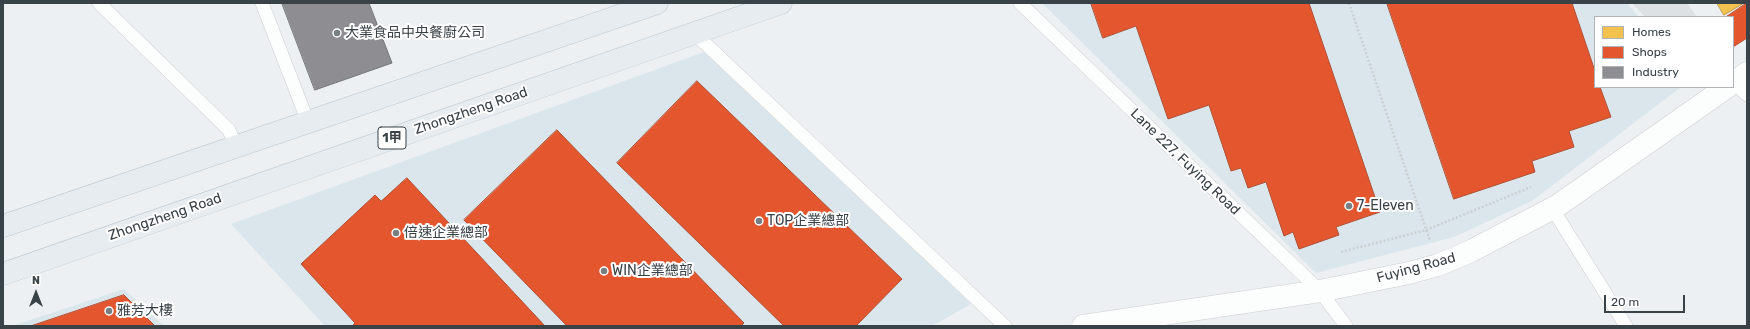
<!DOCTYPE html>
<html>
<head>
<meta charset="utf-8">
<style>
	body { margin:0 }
	#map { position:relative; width:1750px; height:329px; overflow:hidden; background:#edf0f2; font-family:Rubik,sans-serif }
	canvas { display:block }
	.frame { position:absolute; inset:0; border:4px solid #394247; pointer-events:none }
	.legend { position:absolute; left:1594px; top:16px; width:140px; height:72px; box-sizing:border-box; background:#fff; border:1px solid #b0b3b5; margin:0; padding:5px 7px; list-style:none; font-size:12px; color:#394247 }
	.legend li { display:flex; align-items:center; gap:8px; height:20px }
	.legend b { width:20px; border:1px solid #b0b3b5 }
	.north { position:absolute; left:16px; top:273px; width:40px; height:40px; -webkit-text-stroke:3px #fff; paint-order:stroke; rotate:0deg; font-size:11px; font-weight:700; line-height:16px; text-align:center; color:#394247 }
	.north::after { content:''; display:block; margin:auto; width:14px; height:18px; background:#394247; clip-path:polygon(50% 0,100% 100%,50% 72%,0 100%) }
	.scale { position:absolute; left:1604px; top:295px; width:81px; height:18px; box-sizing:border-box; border:2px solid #394247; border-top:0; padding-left:5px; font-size:12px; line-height:14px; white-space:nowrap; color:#394247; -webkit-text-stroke:3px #fff; paint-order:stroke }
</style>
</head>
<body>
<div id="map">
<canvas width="1750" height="329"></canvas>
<div class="frame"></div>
<ul class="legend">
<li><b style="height:11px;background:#f2c14e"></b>Homes</li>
<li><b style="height:11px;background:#e4572e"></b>Shops</li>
<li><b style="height:11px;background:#8d8d92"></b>Industry</li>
</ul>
<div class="north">N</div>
<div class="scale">20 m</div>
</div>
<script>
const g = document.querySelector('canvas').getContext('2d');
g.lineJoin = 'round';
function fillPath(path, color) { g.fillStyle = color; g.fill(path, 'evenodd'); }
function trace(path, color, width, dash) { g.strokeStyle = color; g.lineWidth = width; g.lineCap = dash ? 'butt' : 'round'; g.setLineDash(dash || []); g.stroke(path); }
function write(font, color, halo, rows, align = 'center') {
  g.font = font + ' Rubik,"Noto Sans TC",sans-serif'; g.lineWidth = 4; g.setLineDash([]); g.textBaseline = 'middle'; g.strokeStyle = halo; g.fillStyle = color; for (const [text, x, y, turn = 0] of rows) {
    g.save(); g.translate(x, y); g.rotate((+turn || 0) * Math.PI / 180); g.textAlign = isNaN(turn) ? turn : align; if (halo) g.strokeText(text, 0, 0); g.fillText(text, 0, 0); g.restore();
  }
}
const commercial = new Path2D(`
	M1042 3H1627L1639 17H1595V87H1681L1532 201 1454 237 1316 273Z
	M704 52 971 304 932 326H325L231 224Z
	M124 289 164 326H12Z`);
const parking = new Path2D(`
	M1632 3H1687L1697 17H1645Z`);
const homes = new Path2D(`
	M1717 3H1744L1724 15Z`);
const shops = new Path2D(`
	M1091 3H1309L1380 212 1336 227 1339 235 1299 249 1293 232 1284 236 1266 182 1248 188 1241 168 1231 171 1209 105 1168 119 1136 26 1103 38Z
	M1387 3H1572L1595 71V87H1600L1611 117 1569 131 1574 147 1532 161 1535 172 1454 199Z
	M1747 3V38L1733 47V17H1726Z
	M697 81 902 279 856 326H784L617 163Z
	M557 130 744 323 741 326H567L464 220Z
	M407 178 545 326H352L355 323 301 264 375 195 381 201Z
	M124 295 155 326H31Z`);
const industry = new Path2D(`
	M282 3H369L392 63 315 90Z`);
const path = new Path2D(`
	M1349 3 1430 241
	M1341 252 1426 230 1531 187`);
const lane = new Path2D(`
	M99 3 229 130 236 147
	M262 3 308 122
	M1020 3 1320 291 1346 326
	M695 34 1005 326
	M1733 82 1747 95
	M1552 208 1626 326`);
const street = new Path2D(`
	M1733 83 1747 73
	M1083 326 1320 291 1409 273 1438 265 1471 251 1557 206 1727 87`);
const primary = new Path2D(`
	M3 226 657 3
	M3 274 781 3`);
const markers = [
	[337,33,4,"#787f83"],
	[1349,206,4,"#787f83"],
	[759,221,4,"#787f83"],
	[396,233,4,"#787f83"],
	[604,271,4,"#787f83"],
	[109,311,4,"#787f83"]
];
const shields = [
	[392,138,28]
];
const shieldNames = [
	["1甲",392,138]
];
const poiNames = [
	["大業食品中央餐廚公司",345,33],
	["7-Eleven",1357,206],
	["TOP企業總部",767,221],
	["倍速企業總部",404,233],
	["WIN企業總部",612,271],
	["雅芳大樓",117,311]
];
const streetNames = [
	["Zhongzheng Road",471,111,-19],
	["Lane 227, Fuying Road",1185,162,44],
	["Zhongzheng Road",165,217,-19],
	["Fuying Road",1416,268,-15]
];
fillPath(commercial, '#dae6ec');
fillPath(parking, '#dee1e3');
fillPath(homes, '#f2c14e');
trace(homes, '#ba9b4c', 1);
fillPath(shops, '#e4572e');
trace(shops, '#b15136', 1);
fillPath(industry, '#8d8d92');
trace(industry, '#74767c', 1);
trace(lane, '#cbced0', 14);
trace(street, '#cbced0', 23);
trace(primary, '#bcc8d2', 23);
trace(path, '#cbd0d2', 2.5, [2, 2]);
trace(lane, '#fcfdfd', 13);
trace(street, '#fcfdfd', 22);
trace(primary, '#e6ecf0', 22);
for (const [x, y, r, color] of markers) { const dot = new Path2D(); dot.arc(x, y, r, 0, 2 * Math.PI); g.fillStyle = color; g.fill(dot); trace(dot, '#fff', 1.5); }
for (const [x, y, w] of shields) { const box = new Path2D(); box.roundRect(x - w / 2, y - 11, w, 22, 3); g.fillStyle = '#fff'; g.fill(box); trace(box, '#394247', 1); }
write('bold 13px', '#394247', null, shieldNames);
write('14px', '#394247', '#fff', poiNames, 'left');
write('14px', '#394247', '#fff', streetNames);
</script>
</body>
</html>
